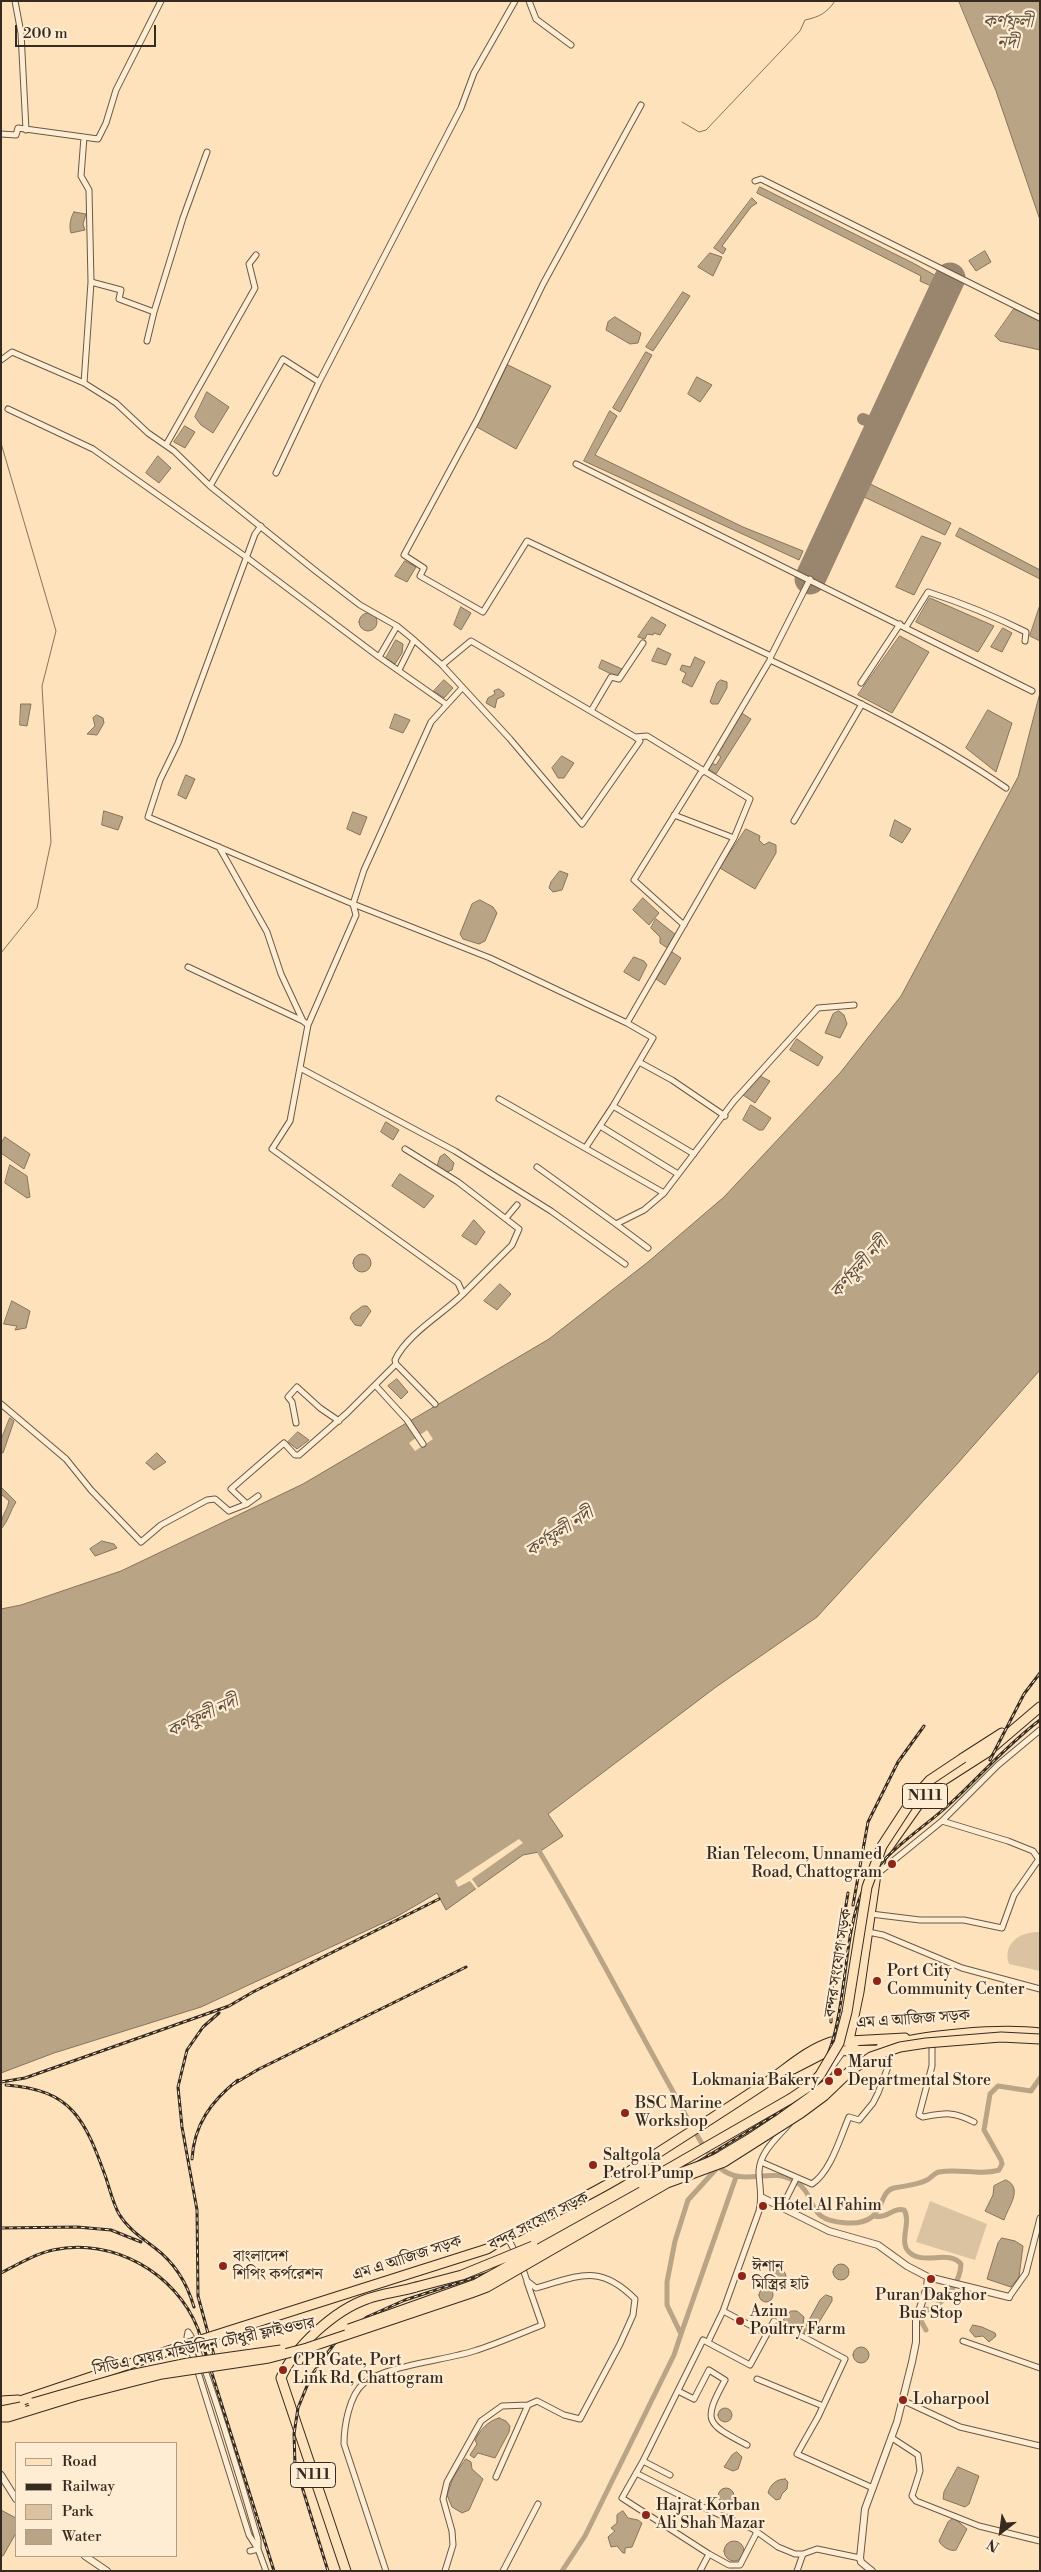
<!DOCTYPE html>
<html>
<head>
<meta charset="utf-8">
<style>
	body { margin:0 }
	#map { position:relative; width:1041px; height:2572px; overflow:hidden; background:#fde2bb; font-family:"Libre Bodoni",serif }
	canvas { display:block }
	.frame { position:absolute; inset:0; border:2px solid #362b20; pointer-events:none }
	.legend { position:absolute; left:15px; top:2442px; width:162px; height:115px; box-sizing:border-box; background:#feecd3; border:1px solid #ae9f8b; margin:0; padding:6px 9px; list-style:none; font-size:15px; color:#362b20 }
	.legend li { display:flex; align-items:center; gap:10px; height:25px }
	.legend b { width:25px; border:1px solid #ae9f8b }
	.north { position:absolute; left:976px; top:2507px; width:50px; height:50px; -webkit-text-stroke:4px #feecd3; paint-order:stroke; rotate:210deg; font-size:14px; font-weight:700; line-height:20px; text-align:center; color:#362b20 }
	.north::after { content:''; display:block; margin:auto; width:18px; height:22px; background:#362b20; clip-path:polygon(50% 0,100% 100%,50% 72%,0 100%) }
	.scale { position:absolute; left:15px; top:25px; width:141px; height:22px; box-sizing:border-box; border:2px solid #362b20; border-top:0; padding-left:6px; font-size:15px; line-height:18px; white-space:nowrap; color:#362b20; -webkit-text-stroke:4px #feecd3; paint-order:stroke }
</style>
</head>
<body>
<div id="map">
<canvas width="1041" height="2572"></canvas>
<div class="frame"></div>
<ul class="legend">
<li><b style="height:6px;background:#fde2bb"></b>Road</li>
<li><b style="height:6px;background:#362b20"></b>Railway</li>
<li><b style="height:14px;background:#dbc3a1"></b>Park</li>
<li><b style="height:14px;background:#b9a486"></b>Water</li>
</ul>
<div class="north">N</div>
<div class="scale">200 m</div>
</div>
<script>
const g = document.querySelector('canvas').getContext('2d');
g.lineJoin = 'round';
function fillPath(path, color) { g.fillStyle = color; g.fill(path, 'evenodd'); }
function trace(path, color, width, dash) { g.strokeStyle = color; g.lineWidth = width; g.lineCap = dash ? 'butt' : 'round'; g.setLineDash(dash || []); g.stroke(path); }
function write(font, color, halo, rows, align = 'center') {
  g.font = font + ' "Libre Bodoni","Noto Serif Bengali",serif'; g.lineWidth = 4.5; g.setLineDash([]); g.textBaseline = 'middle'; g.strokeStyle = halo; g.fillStyle = color; for (const [text, x, y, turn = 0] of rows) {
    g.save(); g.translate(x, y); g.rotate((+turn || 0) * Math.PI / 180); g.textAlign = isNaN(turn) ? turn : align; if (halo) g.strokeText(text, 0, 0); g.fillText(text, 0, 0); g.restore();
  }
}
const green = new Path2D(`
	M1040 1932V1971L1009 1964C1002 1943 1021 1931 1040 1932Z
	M930 2201 987 2224 975 2260 916 2242Z`);
const water = new Path2D(`
	M959 1H1040V220L996 91Z
	M760 187 913 263 938 277 931 286 920 281 921 276 757 193Z
	M752 198 757 203 751 207 722 246 726 249 723 254 714 248Z
	M74 212 86 214 83 224 85 230 71 233C69 227 70 218 74 212Z
	M985 251 991 262 976 271 969 261Z
	M710 253 722 257 713 276 698 267Z
	M683 292 690 296 653 351 646 347Z
	M1014 309 1040 320V350L1000 341 995 336Z
	M615 317 641 333 638 343 630 344 606 330 608 322Z
	M646 352 652 355 620 412 613 408Z
	M508 365 551 386 516 449 477 427Z
	M697 377 712 385 700 402 688 394Z
	M207 392 229 407 213 433 201 425 195 417Z
	M610 411 617 416 595 455 743 527 803 551 799 560 584 461Z
	M185 426 195 432 185 448 174 442Z
	M158 456 171 468 159 483 146 473Z
	M866 482 951 523 945 535 860 495Z
	M960 528 1040 570V579L956 536Z
	M922 536 941 543 914 595 896 587Z
	M405 561 416 567 407 582 395 576Z
	M930 598 994 626 978 652 916 622Z
	M1040 605V641L1030 636Z
	M461 607 471 613 461 630 454 625Z
	M359 622a9 9 0 1 1 18 0a9 9 0 1 1-18 0Z
	M652 617 666 625 660 635 654 633 653 635 647 634 645 639 638 637Z
	M1003 628 1012 633 1002 652 991 647Z
	M900 636 929 652 892 713 858 695Z
	M396 640 403 644 402 653 395 664 386 658Z
	M658 648 671 654 666 665 652 661Z
	M695 657 705 662 692 687 682 682 686 673 680 670 682 665 690 667Z
	M602 660 622 669 617 677 599 668Z
	M444 680 453 688 444 698 434 691Z
	M721 680 727 682V688L718 704H712L710 702 717 683Z
	M499 689 504 693V696L497 699 495 708 486 703 488 698 495 694 494 691Z
	M1040 693V1370L958 1463 817 1617 716 1687 548 1814 563 1836 539 1852 523 1855 446 1910 437 1893 396 1917 201 2007 54 2053 1 2073V1609L21 1605 121 1571 303 1484 549 1339 648 1262 724 1197 840 1073 901 996 1018 777Z
	M21 704H31L27 726 20 725Z
	M988 710 1012 723 996 772 966 748Z
	M740 712 751 719 716 774 707 768 709 762 716 765 721 757 717 754Z
	M395 714 410 720 403 733 390 728Z
	M97 715 103 718 104 723 97 735 87 734 95 726 93 718Z
	M562 756 574 763 564 778H558L552 768Z
	M186 775 195 779 186 799 178 795Z
	M104 811 123 817 118 830 102 825Z
	M353 812 367 817 360 835 347 829Z
	M895 820 911 829 902 843 890 836Z
	M746 829 760 836 759 840 764 845 769 842 776 845V853L755 889 720 868Z
	M560 871 568 874 562 890 553 892 549 888 551 882Z
	M643 898 659 913 649 925 633 910Z
	M480 900 493 907 497 913 485 941 479 944 463 939 460 934 472 904Z
	M656 919 676 935 669 949 660 943V937L651 928Z
	M672 952 681 958 665 985 656 979Z
	M634 957 644 961 647 965 639 981 624 972Z
	M839 1011 844 1015 847 1024 840 1038 825 1033 833 1014Z
	M797 1039 823 1057 818 1066 790 1050Z
	M760 1076 770 1081 755 1103 743 1095Z
	M751 1105 771 1118 763 1130H759L743 1120Z
	M386 1122 399 1130 393 1140 381 1132Z
	M5 1137 30 1154 24 1169 1 1153V1144Z
	M445 1154 454 1163 452 1170 447 1172 437 1166 440 1157Z
	M10 1165 27 1176 30 1197 27 1198 5 1183Z
	M400 1174 434 1196 424 1208 392 1186Z
	M474 1220 485 1232 476 1245 462 1236Z
	M353 1263a9 9 0 1 1 18 0a9 9 0 1 1-18 0Z
	M500 1284 511 1294 497 1310 484 1301Z
	M12 1301 30 1311 26 1328 15 1330 17 1326 4 1324Z
	M363 1306H367L371 1311 361 1326 355 1325 350 1318 352 1314Z
	M397 1379 408 1392 401 1399 388 1386Z
	M10 1418 14 1421 3 1453 1 1452V1440Z
	M298 1432 309 1440 297 1449 288 1442Z
	M157 1453 166 1462 154 1470 146 1463Z
	M1 1487 16 1502C10 1511 9 1520 1 1529 1 1514 6 1514 9 1501L1 1494Z
	M102 1541 114 1544 117 1548 95 1556 90 1549Z
	M1006 2180C1024 2188 1008 2207 1004 2220L985 2211 993 2195 994 2186Z
	M1002 2238 1015 2241 1023 2246 1019 2277 1011 2287 987 2279 998 2243Z
	M833 2272a8 8 0 1 1 16 0a8 8 0 1 1-16 0Z
	M768 2277a9 9 0 1 1 18 0a9 9 0 1 1-18 0Z
	M759 2295a7 7 0 1 1 14 0a7 7 0 1 1-14 0Z
	M826 2295 832 2297V2301L813 2332 804 2334V2329L820 2300Z
	M791 2311H797L804 2317 803 2324 797 2330 782 2322Z
	M973 2325 982 2327 995 2333 996 2336 989 2342 983 2336 975 2337 970 2331Z
	M853 2355a8 8 0 1 1 16 0a8 8 0 1 1-16 0Z
	M718 2415a7 7 0 1 1 14 0a7 7 0 1 1-14 0Z
	M499 2418 506 2421 510 2426 509 2432 495 2458 478 2453 474 2458 470 2455 477 2444 475 2440C480 2430 488 2421 499 2418Z
	M737 2452 742 2457 738 2469 733 2471 724 2467 732 2455Z
	M466 2459 471 2462 472 2469 483 2479 469 2510 462 2513 452 2507 447 2495 453 2478Z
	M958 2467 979 2476 969 2504 965 2507 943 2499 944 2492Z
	M785 2479 788 2482 787 2489 782 2494 780 2499 776 2500 768 2493C770 2485 776 2479 785 2479Z
	M718 2496a8 8 0 1 1 16 0a8 8 0 1 1-16 0Z
	M1 2510 16 2518V2533L3 2556 1 2555Z
	M623 2511 628 2518 638 2520 642 2523 632 2547 625 2548V2553H623L617 2546 611 2547 608 2537 615 2531 611 2528 617 2523V2515Z
	M954 2518 967 2529 956 2550C950 2552 941 2546 939 2541L948 2522Z
	M724 2551a10 10 0 1 1 20 0a10 10 0 1 1-20 0Z`);
const pier = new Path2D(`
	M427 1430 433 1439 415 1451 409 1443Z
	M519 1839 523 1843 472 1879 479 1889 477 1890 470 1881 458 1887 455 1881Z`);
const stream = new Path2D(`
	M682 122 699 132 706 130 800 31 805 20C819 17 827 13 835 1
	M1 443 56 631 42 686 51 842 37 908 1 953`);
const canal = new Path2D(`
	M536 1846C584 1925 626 2007 671 2088 680 2104 707 2158 720 2168 744 2188 769 2166 795 2181 819 2196 803 2221 847 2223 888 2225 876 2192 894 2188 904 2186 917 2185 927 2180 931 2178 934 2173 939 2172 959 2168 980 2176 999 2170L1002 2164 1001 2160 984 2130 990 2094 998 2086 1031 2091 1040 2078
	M875 2216C887 2219 893 2207 904 2210 912 2222 898 2241 909 2252 923 2266 949 2249 961 2264 960 2283 946 2299 931 2310L926 2309 921 2321 926 2330
	M681 2334 736 2177
	M562 2571 585 2536 674 2355 681 2334 667 2305V2282L675 2241 688 2200 718 2167`);
const taxiway = new Path2D(`
	M863 419 880 426`);
const runway = new Path2D(`
	M810 579 950 278`);
const minor = new Path2D(`
	M15 1 21 33 26 130
	M529 1 536 19 571 45
	M641 105 543 284 477 420 404 555 424 568 420 576 483 612 527 541 771 656 770 660C851 698 932 737 1006 788
	M1 134 16 135 18 128 98 139 106 123 116 90 161 1
	M755 181 761 179 1040 318
	M91 282 121 290 119 299 154 312
	M147 341 154 312 183 218 207 152
	M1 360 12 352 84 383 116 403 148 433 174 451 210 486 317 572 360 605 397 626 414 640 442 665 510 739 582 824 640 741 635 737
	M84 383 91 282 89 190 81 176 84 137
	M8 409 93 449 246 557 379 657 446 704
	M166 445 255 288 249 264 256 255
	M576 464 1032 691
	M276 473 319 382
	M210 486 283 359 319 382 461 108 474 73 515 1
	M261 526 255 534 178 743 160 780 148 817 353 904 490 958 627 1023 653 1038 613 1106 586 1147
	M906 627 928 592C962 603 994 616 1026 632L1025 641
	M771 656 810 579
	M379 657 397 626
	M442 665 471 641 635 737 647 736 750 799 734 838 627 1023
	M399 670 414 640
	M861 683 900 624
	M591 711 611 677 619 679 643 643
	M674 815 734 838
	M794 821 862 704
	M219 847 267 932 281 974 303 1021 308 1025
	M684 925 634 880 700 774 705 770 770 660
	M188 967 303 1021
	M639 1062 672 1080 725 1116
	M300 1068 455 1151 551 1211 625 1264
	M499 1099 664 1193
	M613 1106 694 1154
	M600 1126 678 1174
	M405 1149 458 1182 519 1229 512 1245 463 1294 458 1283 272 1149 290 1121 308 1025 356 915 353 904 364 870 431 722 462 688
	M537 1167 616 1224
	M506 1218 517 1205
	M648 1248 616 1224 644 1210 664 1193 734 1101 818 1008 854 1005
	M376 1386 407 1420 423 1444
	M1 1404 66 1459 91 1490 141 1542 161 1525 207 1500 215 1499 229 1511 247 1504 231 1489 284 1443 295 1455H299L347 1413 396 1364
	M435 1404 396 1364 395 1360C407 1334 443 1314 463 1294
	M296 1423 292 1402 288 1397 297 1387 320 1408 339 1421
	M247 1504 258 1496
	M942 1821 1008 1841 1033 1851 1040 1861
	M877 1874 942 1821 998 1765 1040 1730
	M871 1914 920 1920H964L1002 1928 1014 1895 1039 1859
	M868 1932 883 1935 962 1968 1040 1989
	M932 2045V2066L919 2115 923 2117C945 2113 953 2111 974 2122
	M817 2088 844 2050
	M761 2162 812 2184C831 2171 840 2138 849 2117L859 2120 873 2103 878 2093 888 2067 890 2050
	M782 2207 796 2179
	M507 2236 516 2254
	M1009 2297 1026 2273 1040 2218
	M723 2311 767 2334
	M781 2325 845 2359 818 2417 797 2454 873 2488
	M188 2332 187 2337 249 2535 258 2549 266 2571
	M188 2332C200 2341 250 2512 258 2540V2549
	M963 2341 1040 2368
	M708 2342 723 2311 759 2211C763 2196 759 2186 759 2171 760 2152 777 2138 789 2124
	M757 2379 823 2406
	M678 2391 694 2399 709 2370 725 2380C702 2422 706 2423 747 2445
	M902 2400 960 2427 1040 2446
	M892 2438 918 2455 920 2471 912 2496 916 2501 979 2526 1040 2541
	M643 2461 670 2475
	M636 2473 711 2511 753 2529 778 2547 795 2554H803
	M496 2477 528 2405 537 2401 564 2415 580 2419 620 2344 633 2315 635 2299C599 2263 579 2276 536 2288L527 2281 522 2266
	M250 2551 258 2549
	M709 2554 622 2498 643 2461 703 2340 750 2365 774 2321
	M386 2571 344 2444C344 2427 349 2395 364 2383 385 2366 446 2360 474 2351 497 2344 519 2334 542 2325L527 2282
	M445 2571 453 2545 452 2531 443 2499 447 2482 481 2421 502 2406 528 2405
	M503 2571 538 2504
	M700 2571 709 2554 729 2565H740L757 2532
	M797 2571 803 2554 817 2549 860 2558`);
const tertiary = new Path2D(`
	M763 2198 829 2231 878 2245 907 2266 928 2277 1009 2297
	M1 2475 16 2499
	M85 2556 107 2571
	M872 2571 861 2562 860 2558 865 2509 897 2422 912 2362 916 2342V2320L927 2287 928 2277`);
const primary = new Path2D(`
	M793 2069 828 2051 888 2050
	M210 2337 487 2249C532 2221 582 2201 627 2173 674 2142 723 2112 770 2080 790 2066 807 2050 831 2042L905 2038
	M1 2401 18 2400
	M5 2409 23 2400 186 2345`);
const trunk = new Path2D(`
	M963 1758 1002 1733
	M881 2047C919 2035 1001 2028 1040 2033
	M857 2050 851 2047 849 2040 859 1992 876 1874 882 1856 923 1798 936 1785 986 1753 1040 1707
	M346 2571 281 2378C294 2347 335 2310 367 2299 382 2293 400 2292 416 2287`);
const rail = new Path2D(`
	M990 1760 1024 1694 1040 1673
	M853 1905 868 1822 898 1762 924 1726
	M831 2022V1996L848 1893
	M1 2082 25 2078 229 2006 253 1992 439 1899
	M6 2085C73 2090 85 2120 106 2178 110 2190 113 2203 119 2214 128 2229 142 2238 155 2248 175 2263 187 2283 194 2307
	M232 2085 259 2069 466 1967
	M192 2159C194 2125 211 2101 238 2080
	M1 2228 77 2227 111 2230 141 2242
	M1 2273C18 2264 35 2254 53 2250 113 2237 176 2273 198 2329L274 2571
	M216 2363 198 2296 197 2210 182 2127 178 2087 187 2050 203 2027 219 2013
	M328 2571 295 2464 294 2434 298 2408 311 2376 334 2344 367 2317 405 2300 491 2272 564 2244 796 2102C852 2052 837 1965 859 1900 875 1854 921 1832 954 1800 983 1773 1008 1744 1040 1720`);
const primaryBridge = new Path2D(`
	M186 2345 210 2337`);
const trunkBridge = new Path2D(`
	M678 2174C692 2168 708 2164 721 2156 761 2133 800 2106 836 2077
	M642 2184 790 2099 811 2085 820 2075 839 2043 847 2012 867 1887 882 1846 912 1800 930 1780 963 1758
	M416 2287 462 2275 533 2246
	M349 2329 476 2284 659 2182
	M33 2403 130 2375 188 2363 281 2350
	M1 2411 21 2407
	M1 2417H8L76 2396 162 2374 269 2358 307 2348 471 2293 487 2287 667 2183 724 2162 801 2113 824 2096 850 2071 871 2057 900 2047 926 2043 1001 2037 1040 2039`);
const markers = [
	[892,1864,5,"#8f2418"],
	[877,1981,5,"#8f2418"],
	[838,2072,5,"#8f2418"],
	[829,2081,5,"#8f2418"],
	[625,2113,5,"#8f2418"],
	[593,2165,5,"#8f2418"],
	[763,2206,5,"#8f2418"],
	[223,2266,5,"#8f2418"],
	[742,2276,5,"#8f2418"],
	[931,2279,5,"#8f2418"],
	[740,2321,5,"#8f2418"],
	[283,2370,5,"#8f2418"],
	[903,2400,5,"#8f2418"],
	[646,2515,5,"#8f2418"]
];
const shields = [
	[925,1796,45],
	[313,2475,45]
];
const shieldNames = [
	["N111",925,1796],
	["N111",313,2475]
];
const poiNames = [
	["Rian Telecom, Unnamed",882,1855,"right"],
	["Road, Chattogram",882,1873,"right"],
	["Port City",887,1972],
	["Community Center",887,1990],
	["Maruf",848,2063],
	["Departmental Store",848,2081],
	["Lokmania Bakery",819,2081,"right"],
	["BSC Marine",635,2104],
	["Workshop",635,2122],
	["Saltgola",603,2156],
	["Petrol Pump",603,2174],
	["Hotel Al Fahim",773,2206],
	["বাংলাদেশ",233,2257],
	["শিপিং কর্পরেশন",233,2275],
	["ঈশান",752,2267],
	["মিস্ত্রির হাট",752,2285],
	["Puran Dakghor",931,2296,"center"],
	["Bus Stop",931,2314,"center"],
	["Azim",750,2312],
	["Poultry Farm",750,2330],
	["CPR Gate, Port",293,2361],
	["Link Rd, Chattogram",293,2379],
	["Loharpool",913,2400],
	["Hajrat Korban",656,2506],
	["Ali Shah Mazar",656,2524]
];
const streetNames = [
	["বন্দর সংযোগ সড়ক",839,1963,-81],
	["এম এ আজিজ সড়ক",913,2020,-4],
	["বন্দর সংযোগ সড়ক",539,2222,-27],
	["এম এ আজিজ সড়ক",407,2259,-18],
	["সিডিএ মেয়র মহিউদ্দিন চৌধুরী ফ্লাইওভার",204,2347,-12]
];
const waterNames = [
	["কর্ণফুলী",1008,23],
	["নদী",1008,44],
	["কর্ণফুলী নদী",860,1268,-48],
	["কর্ণফুলী নদী",560,1533,-33],
	["কর্ণফুলী নদী",203,1717,-25]
];
fillPath(green, '#dbc3a1');
fillPath(water, '#b9a486');
trace(water, '#85745d', 1);
fillPath(pier, '#fde2bb');
trace(stream, '#85745d', 1);
trace(canal, '#b9a486', 5);
trace(taxiway, '#9a866e', 12);
trace(runway, '#9a866e', 31);
trace(minor, '#685947', 7);
trace(tertiary, '#685947', 8);
trace(primary, '#362b20', 11);
trace(trunk, '#362b20', 11);
trace(minor, '#feecd3', 5);
trace(tertiary, '#feecd3', 6);
trace(primary, '#fde2bb', 9);
trace(trunk, '#fde2bb', 9);
trace(rail, '#362b20', 3);
trace(rail, '#feecd3', 1, [4]);
trace(primaryBridge, '#362b20', 11, []);
trace(trunkBridge, '#362b20', 11, []);
trace(primaryBridge, '#fde2bb', 9);
trace(trunkBridge, '#fde2bb', 9);
for (const [x, y, r, color] of markers) { const dot = new Path2D(); dot.arc(x, y, r, 0, 2 * Math.PI); g.fillStyle = color; g.fill(dot); trace(dot, '#feecd3', 2); }
for (const [x, y, w] of shields) { const box = new Path2D(); box.roundRect(x - w / 2, y - 12.5, w, 25, 4); g.fillStyle = '#feecd3'; g.fill(box); trace(box, '#362b20', 1); }
write('bold 15px', '#362b20', null, shieldNames);
write('16px', '#362b20', '#feecd3', poiNames, 'left');
write('16px', '#362b20', '#feecd3', streetNames);
write('italic 18px', '#5d4f3f', '#feecd3', waterNames);
</script>
</body>
</html>
